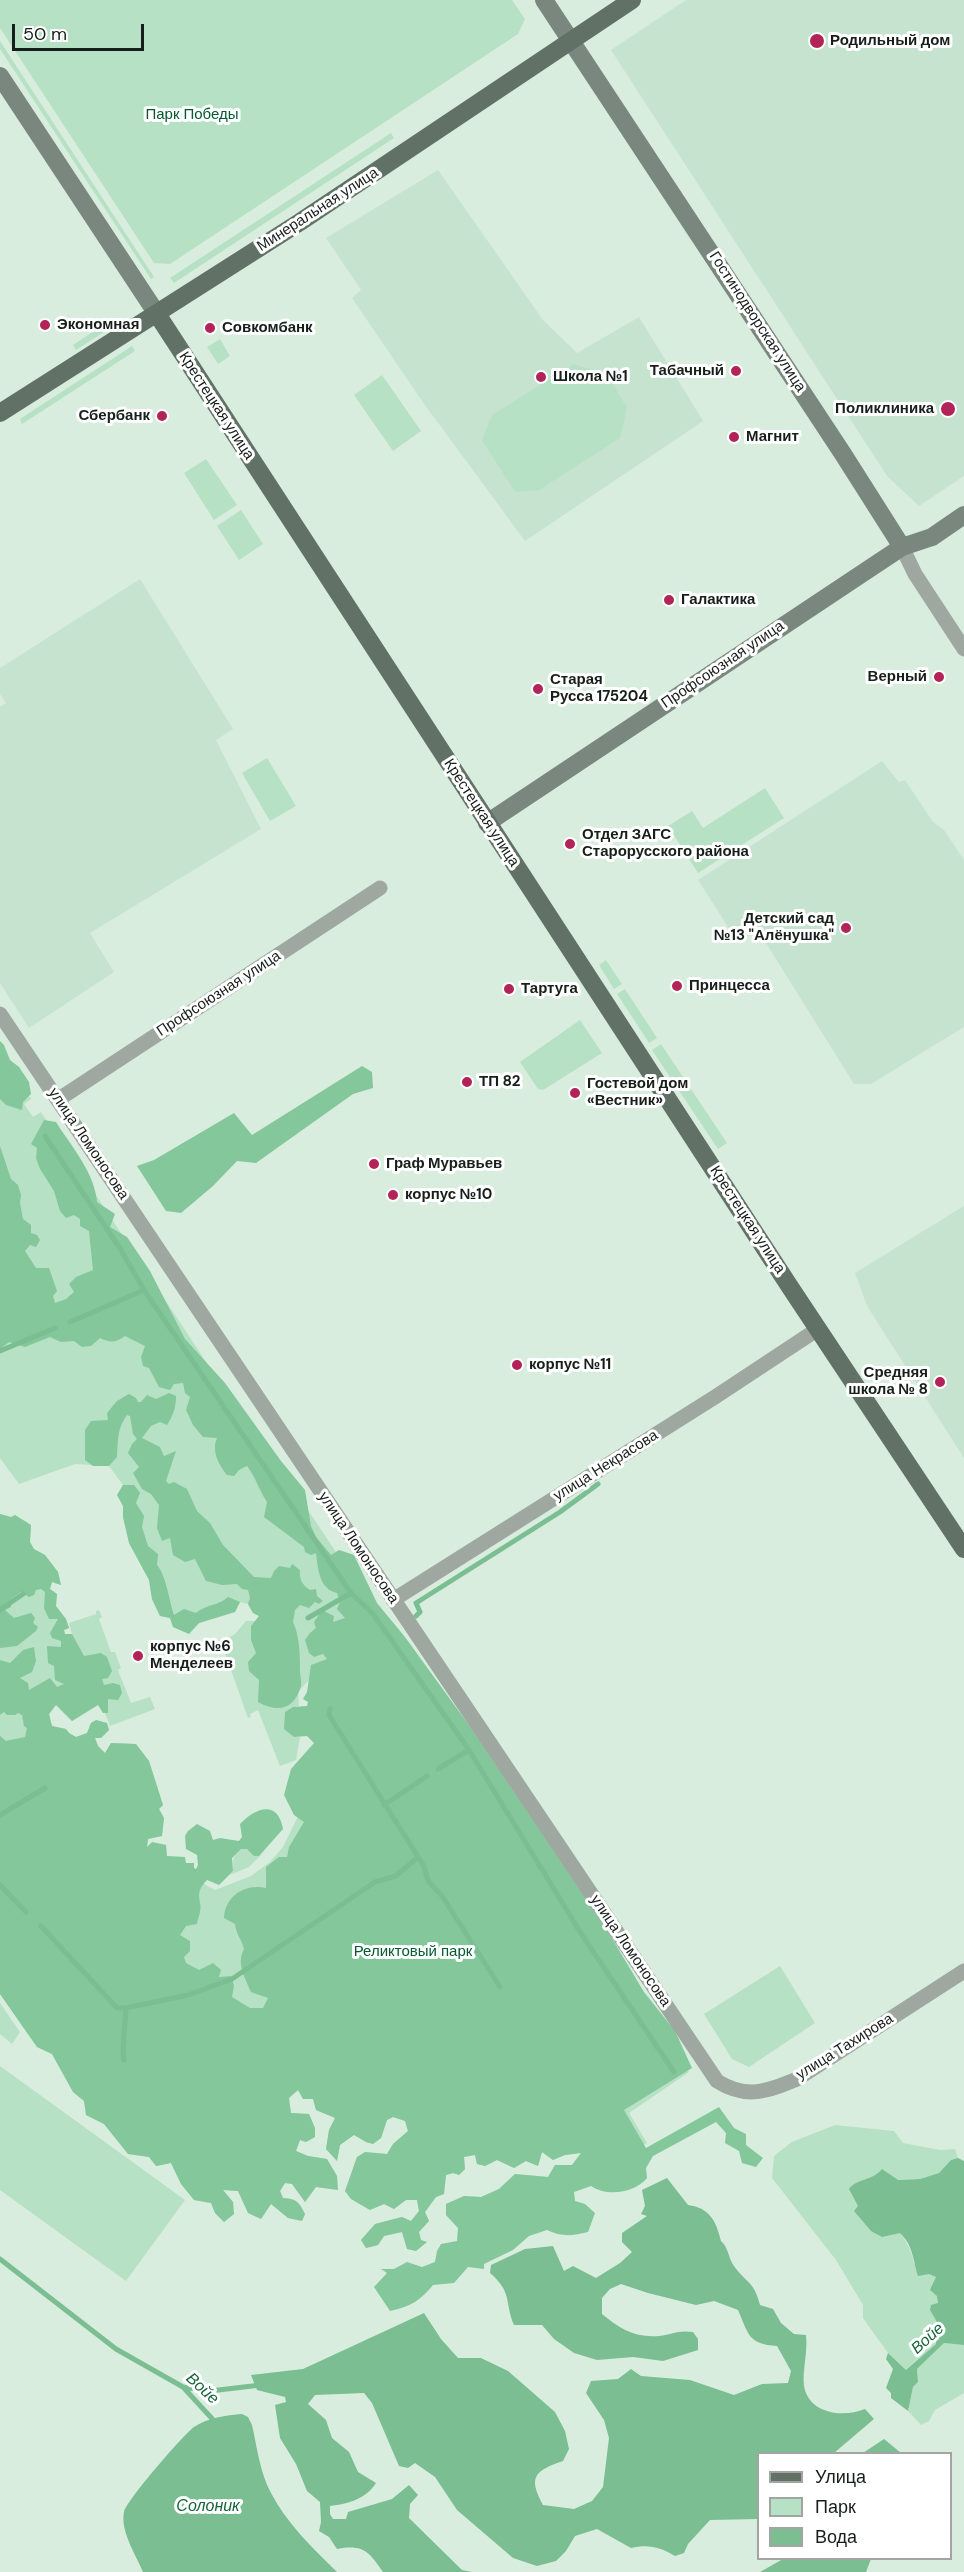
<!DOCTYPE html>
<html>
<head>
<meta charset="utf-8">
<style>
	body { margin:0 }
	#map { position:relative; width:964px; height:2572px; overflow:hidden; background:#d8edde; font-family:"DM Sans",sans-serif }
	canvas { display:block }
	.legend { position:absolute; left:757px; top:2452px; width:195px; height:108px; box-sizing:border-box; background:#fff; border:2px solid #a2a5a3; margin:0; padding:8px 10px; list-style:none; font-size:18px; color:#171f1a }
	.legend li { display:flex; align-items:center; gap:12px; height:30px }
	.legend b { width:30px; border:2px solid #a2a5a3 }
	.scale { position:absolute; left:12px; top:24px; width:132px; height:27px; box-sizing:border-box; border:3px solid #171f1a; border-top:0; padding-left:8px; font-size:18px; line-height:21px; white-space:nowrap; color:#171f1a; -webkit-text-stroke:4px #fff; paint-order:stroke }
</style>
</head>
<body>
<div id="map">
<canvas width="964" height="2572"></canvas>
<ul class="legend">
<li><b style="height:8px;background:#617166"></b>Улица</li>
<li><b style="height:16px;background:#b7e1c4"></b>Парк</li>
<li><b style="height:16px;background:#7abe92"></b>Вода</li>
</ul>
<div class="scale">50 m</div>
</div>
<script>
const g = document.querySelector('canvas').getContext('2d');
g.lineJoin = 'round';
function fillPath(path, color) { g.fillStyle = color; g.fill(path, 'evenodd'); }
function trace(path, color, width, dash) { g.strokeStyle = color; g.lineWidth = width; g.lineCap = dash ? 'butt' : 'round'; g.setLineDash(dash || []); g.stroke(path); }
function write(font, color, halo, rows, align = 'center') {
  g.font = font + ' "DM Sans",sans-serif'; g.lineWidth = 6; g.setLineDash([]); g.textBaseline = 'middle'; g.strokeStyle = halo; g.fillStyle = color; for (const [text, x, y, turn = 0] of rows) {
    g.save(); g.translate(x, y); g.rotate((+turn || 0) * Math.PI / 180); g.textAlign = isNaN(turn) ? turn : align; if (halo) g.strokeText(text, 0, 0); g.fillText(text, 0, 0); g.restore();
  }
}
const built = new Path2D(`
	M686 0H964V476L919 506 887 476 611 50Z
	M438 170 543 320 577 353 639 317 703 421 525 541 422 401 352 298 361 290 326 238Z
	M140 579 233 729 216 740 261 829 90 933 114 972 29 1028 0 983V707L6 703 0 694V668Z
	M882 761 899 782 905 780 933 822 944 830 964 860V1027L871 1084H854L761 935 751 934 737 941 698 880Z
	M964 1206V1458L867 1306 855 1273Z`);
const green = new Path2D(`
	M0 0H512L525 19 518 34 170 264 154 263 0 28Z
	M0 41 154 277 151 279 0 49Z
	M391 133 394 138 174 283 170 278Z
	M114 318 118 323 76 350 73 345Z
	M220 339 230 356 218 364 207 347Z
	M132 346 135 351 22 424 20 419Z
	M574 364 608 375 627 408 620 438 539 490 515 492 482 440 492 415Z
	M382 375 421 431 393 451 354 395Z
	M206 459 237 505 214 520 184 473Z
	M241 510 263 544 239 560 217 526Z
	M267 758 296 806 270 821 242 773Z
	M765 788 784 818 698 873 668 826 692 811 703 828Z
	M606 960 622 984 614 989 599 965Z
	M625 989 657 1038 649 1043 617 994Z
	M580 1020 602 1053 543 1090 538 1089 520 1062Z
	M661 1044 727 1143 718 1149 652 1050Z
	M0 1052 31 1099 24 1104 33 1117 41 1112 224 1389 261 1440 338 1555 473 1737 689 2072 629 2113 647 2143 458 2232V2228L446 2215V2204L464 2196 481 2197 499 2189 515 2174 548 2177 555 2165H572L581 2153 565 2155 553 2160 542 2152 538 2166 526 2161 514 2168 497 2160 485 2166 477 2164 475 2155 464 2157 465 2169 459 2175 453 2173 446 2175 444 2194 436 2197 425 2212 429 2221 419 2232 421 2240 427 2242 416 2251 407 2249 402 2232 384 2236 378 2245 366 2248 361 2240 375 2224 402 2217 411 2221 419 2211 417 2200H406L394 2209 384 2204 370 2210 351 2199 345 2191 357 2157 365 2152 387 2154 393 2144 408 2131 405 2121 393 2117 387 2120 381 2138 373 2144 366 2142 354 2135 340 2145 337 2161 326 2149 329 2130 335 2118 316 2110 313 2099H303L298 2090 289 2098 291 2113 309 2114 315 2128V2137L306 2142 300 2140 296 2151 308 2156 327 2159 337 2176 338 2190 316 2187 305 2202 292 2184 285 2183 280 2191 283 2198C297 2199 299 2202 305 2214L302 2221 288 2218 271 2204 261 2219 248 2213 238 2191 223 2190 233 2202 234 2214 224 2222 215 2213 211 2203 194 2200 181 2184 171 2163 156 2166 149 2157 128 2154 104 2124 86 2115 84 2101 73 2092 52 2054 37 2047 0 1994V1514L11 1517 15 1515 31 1525 30 1542 34 1549 45 1555 58 1572 61 1585 52 1582 50 1589 57 1594 56 1606 66 1619 69 1628 64 1630 65 1634H72L69 1623 96 1614V1611L99 1610 102 1617 99 1619 111 1652H115L121 1668 118 1670 131 1703 150 1697 155 1709 110 1726 105 1713 98 1705 72 1721 56 1705 49 1714 52 1726 66 1729 69 1733 76 1737 87 1733 91 1723 96 1720 107 1723 109 1730 101 1738H95L98 1746 105 1753 111 1743 136 1744 149 1761 163 1805 159 1809 164 1818 162 1836 148 1839 147 1848 179 1870 215 1890 251 1876 270 1862 283 1847 306 1800 327 1660 312 1665 309 1680 298 1692 299 1706 293 1707 294 1737H300L296 1760 280 1766 258 1710 250 1714 251 1717 248 1718 221 1642 235 1634 246 1621H256L259 1616 253 1613 248 1604 240 1602 235 1612 199 1623 189 1634 173 1627 170 1618 160 1616 152 1599 149 1580 129 1543 123 1517V1506L117 1495 123 1485 109 1466 75 1464 19 1484 0 1458Z
	M247 1848 255 1856H259L268 1848 249 1867 230 1875 233 1871C233 1860 232 1856 241 1849Z
	M780 1966 815 2023 749 2067 732 2059 704 2014Z
	M0 2003 20 2032 12 2044 0 2034Z
	M0 2066 185 2200 126 2281 0 2190Z
	M835 2125 894 2131 903 2143 940 2150 955 2149 958 2158 951 2160 939 2173 920 2179 898 2180 877 2176 857 2183C877 2206 910 2234 914 2264L936 2277 939 2303 936 2344 906 2370 888 2353 863 2318V2305L836 2260 772 2178 774 2156 792 2142Z
	M944 2343 964 2345V2393L935 2410 929 2421 921 2425 908 2411 913 2387 918 2382 917 2369Z`);
const forest = new Path2D(`
	M0 1041 4 1045 10 1060 19 1067 29 1082 31 1094 23 1102 22 1110 6 1105 0 1099Z
	M362 1066 372 1072 373 1088 353 1094 256 1163 237 1161 213 1186 181 1213 166 1211 137 1166 154 1160 234 1113 252 1135Z
	M44 1120 56 1122C71 1146 95 1173 97 1202L115 1214 110 1227 127 1237 150 1271 185 1339 225 1383 281 1461 305 1490 311 1526 316 1537 331 1555 339 1550 354 1555 377 1603 405 1637 471 1728 607 1930 644 1992 675 2031 692 2068 624 2110 646 2148 719 2107 734 2128 746 2134V2145L763 2158 756 2167 742 2163 739 2151 725 2143 726 2133 716 2122 653 2156 646 2168 647 2178C635 2193 607 2197 591 2186L574 2192 575 2201 585 2204 595 2213 588 2232C572 2236 561 2237 547 2230L529 2236 513 2250 484 2264V2269L468 2267 454 2283 433 2285C421 2300 410 2307 390 2311L374 2287 387 2273 381 2269H394L407 2262 422 2267 435 2262 437 2251 441 2244 457 2241 458 2228 446 2215V2204L464 2196 481 2197 499 2189 515 2174 548 2177 555 2165H572L581 2153 565 2155 553 2160 542 2152 538 2166 526 2161 514 2168 497 2160 485 2166 477 2164 475 2155 464 2157 465 2169 459 2175 453 2173 446 2175 444 2194 436 2197 425 2212 429 2221 419 2232 421 2240 427 2242 416 2251 407 2249 402 2232 384 2236 378 2245 366 2248 361 2240 375 2224 402 2217 411 2221 419 2211 417 2200H406L394 2209 384 2204 370 2210 351 2199 345 2191 357 2157 365 2152 387 2154 393 2144 408 2131 405 2121 393 2117 387 2120 381 2138 373 2144 366 2142 354 2135 340 2145 337 2161 326 2149 329 2130 335 2118 316 2110 313 2099H303L298 2090 289 2098 291 2113 309 2114 315 2128V2137L306 2142 300 2140 296 2151 308 2156 327 2159 337 2176 338 2190 316 2187 305 2202 292 2184 285 2183 280 2191 283 2198C297 2199 299 2202 305 2214L302 2221 288 2218 271 2204 261 2219 248 2213 238 2191 223 2190 233 2202 234 2214 224 2222 215 2213 211 2203 194 2200 181 2184 171 2163 156 2166 149 2157 128 2154 104 2124 86 2115 84 2101 73 2092 52 2054 37 2047 0 1994V1736L6 1741 25 1737 27 1728 24 1726 22 1715 18 1713 15 1715H7L4 1712 0 1715V1660L10 1663 23 1650 34 1647 36 1661 32 1672 20 1678 28 1683 29 1690 50 1678 57 1687 64 1684 55 1680 54 1666 48 1663 47 1646 61 1647V1641L52 1638 50 1633 58 1619H49L44 1608 45 1592 41 1589 36 1590 34 1595 29 1597 21 1592 11 1599V1607L5 1610 14 1618 31 1613 35 1618 33 1623 38 1627 36 1631 17 1646 0 1648V1514L11 1517 15 1515 31 1525 30 1542 34 1549 45 1555 58 1572 61 1585 52 1582 50 1589 57 1594 56 1606 66 1619 69 1628 64 1630 65 1634H72L84 1656 101 1653 107 1657 112 1671 108 1678 102 1679 104 1685 113 1683 120 1685 122 1693 118 1700 108 1699V1713H103L98 1705 72 1721 56 1705 49 1714 52 1726 66 1729 69 1733 76 1737 87 1733 91 1723 96 1720 107 1723 109 1730 101 1738H95L98 1746 105 1753 111 1743 136 1744 149 1761 163 1805 159 1809 164 1818 162 1836 148 1839 147 1847 152 1842 166 1845 167 1856 185 1857 186 1863H194V1868L196 1869 198 1865 197 1855 186 1849 185 1836 188 1831 197 1824 210 1831 213 1840 220 1838 239 1841 242 1837 240 1824C256 1807 278 1800 283 1829L259 1856H254L247 1849H241L232 1858 233 1871 219 1885 207 1880C199 1889 198 1892 200 1903 202 1909 198 1918 197 1924L186 1926 180 1935 190 1941V1951L184 1957 186 1963 199 1970 213 1963 221 1970 219 1977 231 1976 234 1986 232 1997 250 2008H263L268 1998 251 1992C245 1978 236 1963 244 1949 242 1940 236 1934 235 1924L224 1918C225 1896 245 1883 266 1888V1867L279 1857H287L289 1847 304 1822 294 1815 284 1795 291 1769 314 1743 307 1736 294 1737 284 1729 285 1712 293 1707 307 1706 308 1702 303 1699 307 1692 311 1665 327 1659 323 1654 314 1657 309 1653 305 1640 310 1633 316 1628 314 1622 322 1610 334 1616 333 1622 345 1618 337 1609 340 1602 337 1593C319 1589 318 1569 316 1553L311 1555 305 1552 304 1547 264 1517 267 1502C259 1490 256 1478 247 1466L239 1470 234 1476 227 1475C219 1465 211 1451 217 1438L203 1437 193 1425 186 1410 190 1397 185 1393 183 1383 174 1384 170 1390 159 1387 149 1368 143 1366 141 1357 145 1346 125 1336C115 1343 110 1343 100 1338L91 1346 82 1347 74 1341 61 1342 50 1337 25 1347 9 1342 0 1349V1146L11 1179 18 1185 21 1195 20 1203 23 1219 31 1225V1233L37 1235 40 1240 36 1247 30 1245 25 1251 36 1268H49L57 1291 53 1296 55 1303 66 1299 74 1292 69 1284 76 1277 93 1270 89 1231 80 1226V1219L74 1215 66 1218 60 1211 54 1191 40 1169 36 1158 37 1148 31 1144Z
	M169 1393 176 1396C176 1407 173 1416 167 1425L160 1422 151 1426 142 1438 160 1447 164 1456 176 1451 166 1481 169 1484 174 1482 187 1489 197 1511 210 1523 223 1545 254 1577 271 1578 274 1571 279 1566 290 1568 292 1564 300 1570C299 1579 302 1585 310 1590L316 1589 317 1596 323 1601 319 1604 315 1602 309 1608 300 1605 295 1610 293 1622C299 1634 300 1653 300 1667 299 1673 302 1680 301 1686 294 1710 278 1713 258 1702L259 1680 249 1671 248 1662 256 1653 251 1640V1626L259 1616 253 1613 248 1604 250 1598 248 1590 242 1589 237 1584 222 1585 206 1581 195 1559 185 1562 173 1555 170 1538 162 1541 157 1528 159 1505 151 1494 142 1489 133 1473 139 1467 128 1453 132 1444 137 1439 133 1434 130 1416 127 1415C117 1429 118 1440 117 1457L109 1466H93L85 1460V1430L91 1421 108 1420 107 1413 117 1401 129 1394 136 1398 138 1402H141L147 1395 156 1399Z
	M123 1485H134L140 1493 136 1503 144 1516 142 1527 148 1546 158 1554 157 1565C166 1575 169 1600 174 1615L184 1609 196 1613C207 1604 218 1606 228 1597L240 1602 235 1612 199 1623 189 1634 173 1627 170 1618 160 1616 152 1599 149 1580 129 1543 123 1517V1506L117 1495Z`);
const water = new Path2D(`
	M958 2158 964 2161V2345L944 2343 917 2369 918 2382 913 2387 908 2411 891 2398V2393L886 2388 893 2369 886 2359 888 2353 906 2370 936 2344 937 2322 930 2310 931 2305 938 2303 937 2296 930 2290 936 2277 929 2274 918 2276C913 2260 913 2245 900 2233L882 2237 871 2231 854 2211 858 2206 849 2189C857 2178 873 2181 882 2169L898 2180 920 2179 939 2173 951 2160Z
	M667 2178 688 2205C710 2208 716 2221 721 2241 729 2248 728 2258 734 2266 747 2284 754 2281 760 2305L773 2309 781 2323 794 2334 806 2335C808 2352 802 2371 804 2386 809 2414 843 2418 865 2409L874 2419 834 2453 758 2454V2519L710 2520 688 2544 684 2553 675 2556C660 2547 648 2544 631 2548L597 2529 575 2536 566 2551 556 2561 537 2566 513 2558 457 2510 435 2477 415 2463 408 2468 399 2466 372 2403 364 2393 315 2395 308 2404 326 2420 332 2438 349 2452 358 2472 376 2483C366 2499 348 2504 330 2506V2514L333 2519H346L348 2512 392 2499 409 2485 418 2495 410 2504 409 2518 462 2570 472 2572H383C369 2552 364 2544 337 2549L329 2537 319 2531 321 2522 320 2502 307 2491 296 2464 280 2438 275 2405 286 2402 285 2397 257 2390 251 2375 303 2369 424 2313 441 2339 458 2358H481L508 2371 555 2412 565 2431 569 2449 563 2461C534 2471 528 2477 543 2505L574 2509 592 2501 603 2487 609 2438 604 2420 586 2393 591 2381 618 2379 631 2369 641 2376 690 2380 734 2395 762 2384 788 2383 791 2371 777 2346C748 2344 749 2335 738 2310L714 2301 696 2305 648 2293 621 2284 610 2289 602 2298V2314C620 2329 635 2338 659 2336 673 2334 678 2330 693 2332L698 2339V2350L663 2361 633 2357 597 2360 574 2353 554 2339 542 2325H514C504 2301 513 2293 490 2273L491 2265 525 2249 553 2246 564 2271 573 2266 596 2278 620 2263 632 2252 622 2242V2233L647 2216 641 2214 645 2206 642 2190Z
	M242 2414 248 2417 252 2425C257 2447 260 2473 271 2493 287 2524 313 2548 337 2572H143C136 2555 120 2531 124 2512 126 2501 184 2434 194 2427 207 2418 227 2415 242 2414Z
	M884 2439 901 2453H863Z
	M783 2559V2558L871 2559 866 2572H760Z`);
const stream = new Path2D(`
	M45 1136 121 1250 144 1290 327 1558 351 1593 373 1614 469 1750 582 1935 674 2072
	M70 1322 144 1290
	M0 1351 55 1328
	M0 1610 23 1594
	M416 1616 420 1612 416 1603 560 1512 598 1484
	M308 1618 351 1593
	M330 1709 329 1715 408 1841 424 1866 428 1881 442 1896 500 1987
	M438 1769 469 1750
	M384 1805 427 1776
	M0 1815 45 1788
	M0 1885 26 1912
	M41 1926 117 2008H126L188 1995 232 1979 375 1882 396 1876 417 1858
	M124 2060C121 2049 126 2022 126 2008
	M0 2259 116 2349 183 2387 217 2424
	M183 2387 210 2391 261 2385`);
const street = new Path2D(`
	M902 547 915 574 964 649
	M0 1014 717 2081C747 2100 768 2091 797 2079L964 1971
	M59 1099 380 888
	M393 1600 715 1397 818 1329`);
const secondary = new Path2D(`
	M544 0 843 454 902 547
	M0 76 157 314
	M487 823 902 547 932 537 964 515`);
const primary = new Path2D(`
	M157 314 790 1287 964 1549
	M0 413 300 222 632 0`);
const markers = [
	[817,41,8,"#b22358"],
	[45,325,6,"#b22358"],
	[210,328,6,"#b22358"],
	[736,371,6,"#b22358"],
	[541,377,6,"#b22358"],
	[948,409,8,"#b22358"],
	[162,416,6,"#b22358"],
	[734,437,6,"#b22358"],
	[669,600,6,"#b22358"],
	[939,677,6,"#b22358"],
	[538,689,6,"#b22358"],
	[570,844,6,"#b22358"],
	[846,928,6,"#b22358"],
	[677,986,6,"#b22358"],
	[509,989,6,"#b22358"],
	[467,1082,6,"#b22358"],
	[575,1093,6,"#b22358"],
	[374,1164,6,"#b22358"],
	[393,1195,6,"#b22358"],
	[517,1365,6,"#b22358"],
	[940,1382,6,"#b22358"],
	[138,1656,6,"#b22358"]
];
const poiNames = [
	["Родильный дом",830,41],
	["Экономная",57,325],
	["Совкомбанк",222,328],
	["Табачный",724,371,"right"],
	["Школа №1",553,377],
	["Поликлиника",934,409,"right"],
	["Сбербанк",150,416,"right"],
	["Магнит",746,437],
	["Галактика",681,600],
	["Верный",927,677,"right"],
	["Старая",550,680],
	["Русса 175204",550,697],
	["Отдел ЗАГС",582,835],
	["Старорусского района",582,852],
	["Детский сад",834,919,"right"],
	["№13 \"Алёнушка\"",834,936,"right"],
	["Принцесса",689,986],
	["Тартуга",521,989],
	["ТП 82",479,1082],
	["Гостевой дом",587,1084],
	["«Вестник»",587,1101],
	["Граф Муравьев",386,1164],
	["корпус №10",405,1195],
	["корпус №11",529,1365],
	["Средняя",928,1373,"right"],
	["школа № 8",928,1390,"right"],
	["корпус №6",150,1647],
	["Менделеев",150,1664]
];
const parkNames = [
	["Парк Победы",192,115],
	["Реликтовый парк",413,1952]
];
const streetNames = [
	["Минеральная улица",318,210,-33],
	["Гостинодворская улица",757,322,57],
	["Крестецкая улица",216,406,57],
	["Профсоюзная улица",723,665,-34],
	["Крестецкая улица",481,813,57],
	["Профсоюзная улица",219,994,-33],
	["улица Ломоносова",88,1144,56],
	["Крестецкая улица",747,1220,57],
	["улица Некрасова",606,1466,-32],
	["улица Ломоносова",358,1548,56],
	["улица Ломоносова",630,1951,56],
	["улица Тахирова",845,2047,-32]
];
const waterNames = [
	["Войе",928,2339,-42],
	["Войе",202,2389,42],
	["Солоник",208,2507]
];
fillPath(built, '#c6e3cf');
fillPath(green, '#b7e1c4');
fillPath(forest, '#83c79a');
fillPath(water, '#7abe92');
trace(stream, '#7abe92', 5);
trace(street, '#9ea7a0', 15);
trace(secondary, '#7a877e', 18);
trace(primary, '#617166', 18);
for (const [x, y, r, color] of markers) { const dot = new Path2D(); dot.arc(x, y, r, 0, 2 * Math.PI); g.fillStyle = color; g.fill(dot); trace(dot, '#fff', 2); }
write('bold 15px', '#171f1a', '#fff', poiNames, 'left');
write('15px', '#045930', '#fff', parkNames);
write('15px', '#171f1a', '#fff', streetNames);
write('italic 16px', '#18643b', '#fff', waterNames);
</script>
</body>
</html>
